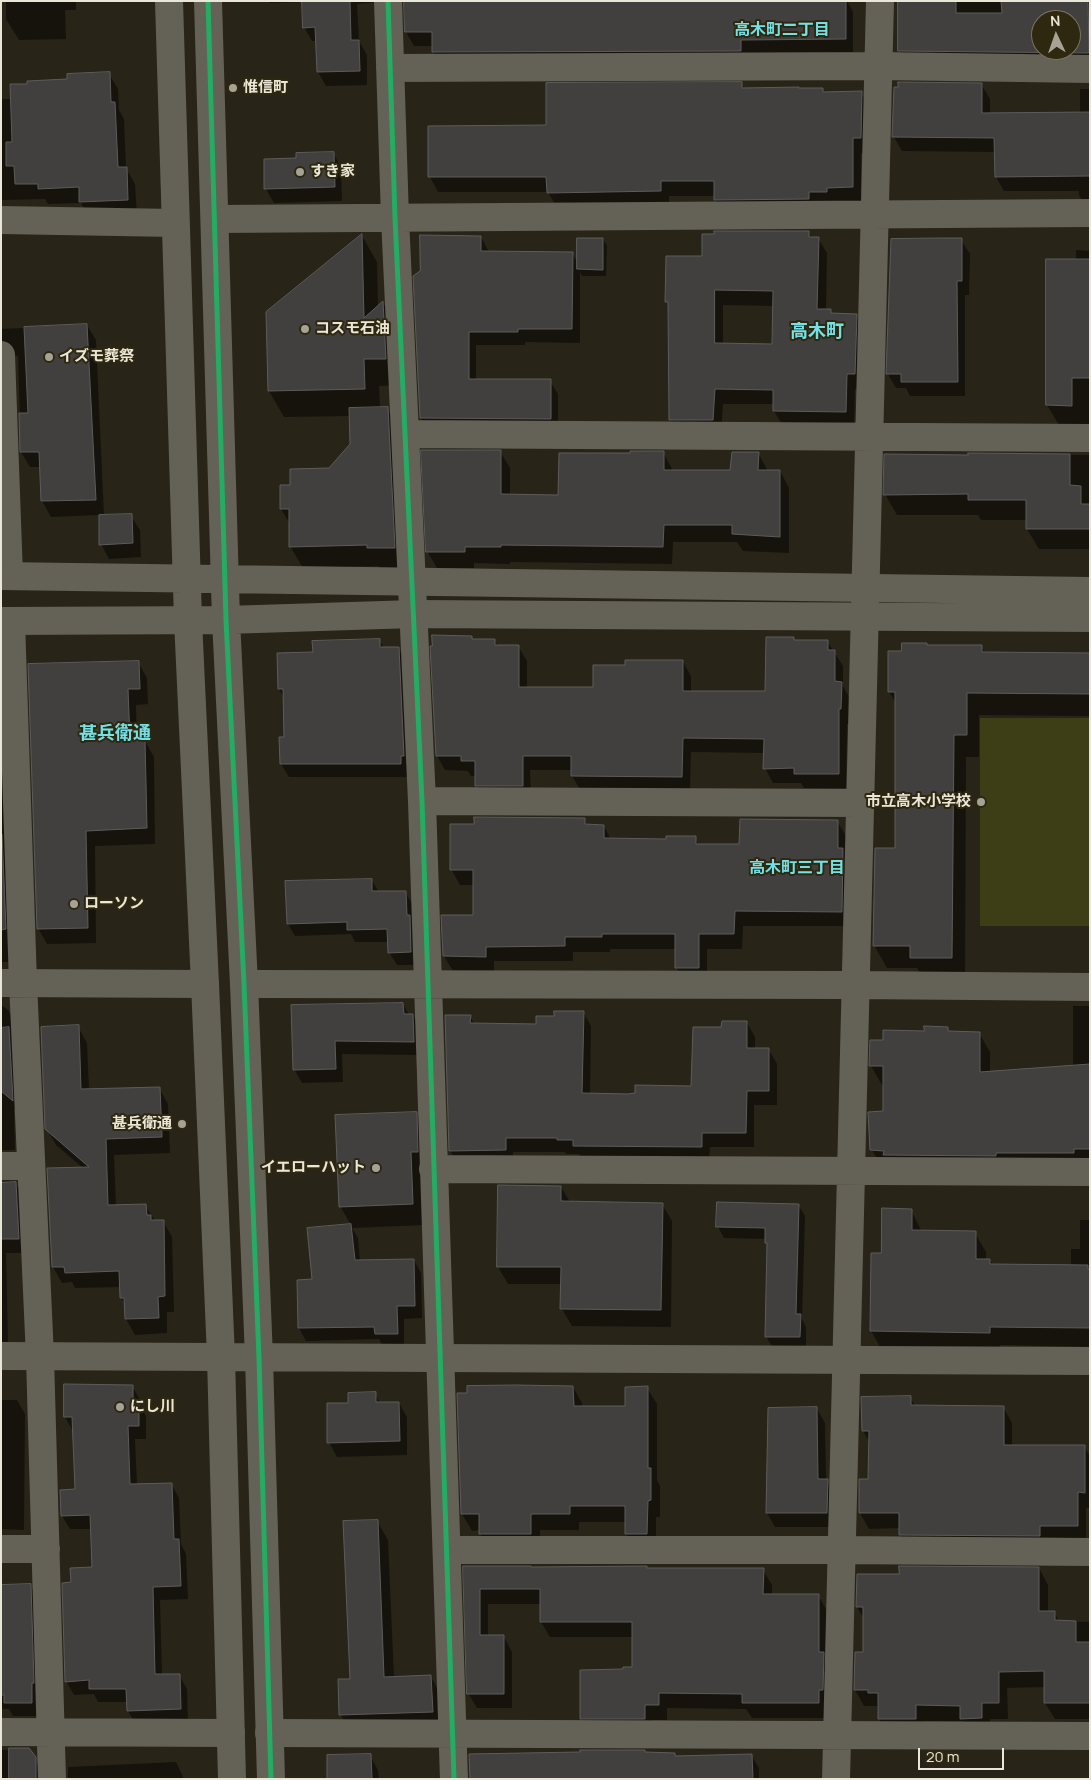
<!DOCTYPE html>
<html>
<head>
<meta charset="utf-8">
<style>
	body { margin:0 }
	#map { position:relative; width:1091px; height:1780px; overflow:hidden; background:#282417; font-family:Manrope,sans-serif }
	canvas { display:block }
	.frame { position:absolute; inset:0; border:2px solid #ebe7d8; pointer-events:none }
	.north { position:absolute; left:1031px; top:10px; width:50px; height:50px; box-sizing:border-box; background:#2f2810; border:1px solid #7a7460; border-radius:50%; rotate:357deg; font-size:14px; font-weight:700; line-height:20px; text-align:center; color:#ebe7d8 }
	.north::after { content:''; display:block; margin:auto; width:18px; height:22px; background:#a7a394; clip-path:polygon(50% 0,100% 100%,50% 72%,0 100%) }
	.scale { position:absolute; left:918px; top:1748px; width:86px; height:22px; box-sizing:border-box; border:2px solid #ebe7d8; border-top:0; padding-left:6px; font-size:15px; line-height:18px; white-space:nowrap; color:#ebe7d8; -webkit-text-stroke:4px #2f2810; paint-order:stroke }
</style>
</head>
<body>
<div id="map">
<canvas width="1091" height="1780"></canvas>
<div class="frame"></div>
<div class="north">N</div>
<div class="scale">20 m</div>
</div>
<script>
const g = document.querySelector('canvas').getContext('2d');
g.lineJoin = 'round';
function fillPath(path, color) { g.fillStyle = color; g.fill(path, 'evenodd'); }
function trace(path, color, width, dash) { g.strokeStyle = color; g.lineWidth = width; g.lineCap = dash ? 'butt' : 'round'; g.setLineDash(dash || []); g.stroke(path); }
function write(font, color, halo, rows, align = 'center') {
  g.font = font + ' Manrope,"Noto Sans JP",sans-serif'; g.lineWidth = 4; g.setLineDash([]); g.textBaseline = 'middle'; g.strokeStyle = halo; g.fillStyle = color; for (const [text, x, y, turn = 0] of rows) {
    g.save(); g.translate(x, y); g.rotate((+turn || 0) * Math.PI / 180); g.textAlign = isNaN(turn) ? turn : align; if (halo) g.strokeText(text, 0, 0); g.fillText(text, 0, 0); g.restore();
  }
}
const green = new Path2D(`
	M980 718H1090V926H980Z`);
const shadow = new Path2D(`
	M6 1H76V10H65L66 39 19 40 6 19Z
	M269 1H391L357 4 359 41 367 55V85L326 86 318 72 317 41H312L304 27 303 2 270 3Z
	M403 1H847L853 12V52L442 66 434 52 433 46H414L406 32 405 2Z
	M899 1H1090V67L907 64 899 50ZM1041 20H1071V50H1041Z
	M109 74 118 89 119 110 124 119 126 168 135 184 137 215 89 217 81 203 48 204 45 199 1 200V99H12L68 80Z
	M741 83 744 89H822L825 93H861L870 108 869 153H861V202L724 215 715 200V196H669V206L557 208 548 192H438L430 177 547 126Z
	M981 84 990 99V115L1080 113V89H1090V209H1087L1079 195V191H1004L996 177V152L902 151 894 137Z
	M333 153 341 167 342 201 274 203 266 189 297 159Z
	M808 232 812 238H818L827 253 826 310H830L833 315H856L865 330 863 389H855L854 427 783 426 774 411V404H723L721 435H679L670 420 669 307 667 302V257H703ZM723 305 774 306V346L723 344Z
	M362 236 377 262 378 308 383 303 398 329 401 385 379 386 380 409H387L400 430 406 569H380L379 566 303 568 290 546V524L281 509V486H292L329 469 351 445V416L284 417 269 391Z
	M481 237 489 252 572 253 578 264 603 239 607 246 606 276H582L580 272V343L525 342V345H476V380L550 381 558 394V432H429L421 418 415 276Z
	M961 240 970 254 969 295H965V396H910L906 388H896L888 374Z
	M1076 250 1090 251V426L1059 425 1047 405 1076 260Z
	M87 325 96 340 104 516H131L140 530 141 557 109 559 101 544 100 515 51 517 42 501 41 467H30L21 452 18 356 9 355 1 357V329Z
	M500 451 510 468V496H560L632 454 663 452 673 471H733L758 453 768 471H780L789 488V553L743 551 737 542H673L672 564 510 562V564L474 563V568H437L427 551Z
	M886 455H1090V549H1039L1027 529V520H981L978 515H897L885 494Z
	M471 637 473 640H494L498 646H518L527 661V688L594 689 627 666 683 662 691 676V692L766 693 794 641H827L843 666V686L849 697V724H847L846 788H804L801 783H773L765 768V753L691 752 690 791H581L572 776V770H530L531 800H484L476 785V776H471L468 771 445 770 437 756Z
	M379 640 384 648H398L406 661 408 777H289L281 764 285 738 284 698 279 689 314 653Z
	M926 644 928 646H981L985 653 1090 654V716L979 715V757H966L965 981 924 980 917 968H887L874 945 896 849 897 705 889 692V653L903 652Z
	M1 661 15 962H1Z
	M138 662 147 678 148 704 136 705 137 741H145L154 757 155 844 95 846 96 943 47 944 38 928 29 665Z
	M584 819 588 826H604L611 840 668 841 695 838 699 845H741L837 821 846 836 850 926H743L742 949H707V983L685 982 676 967V949H610V952H573V961H494V972L453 971 444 956 474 916V885H460L451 869Z
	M372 880 379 893 405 892 413 905 418 965H397L389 952V942H355L351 934 295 936 288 924Z
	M403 1004 409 1015H413L420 1029 421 1055 342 1054 343 1082 302 1083 294 1069 292 1006Z
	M1 1005 8 1010 16 1025 20 1113 14 1109 15 1150H1Z
	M1073 1006H1090V1172L883 1169 872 1150 884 1112V1085H882L871 1066 884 1041 947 1028 950 1033H979L990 1052V1073L1073 1066Z
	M583 1012 591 1026 590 1094 628 1095 692 1088 723 1029 747 1023 755 1037V1050H769L777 1064V1105H754V1147H710L709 1161 582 1160 579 1154H566L565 1152H513V1164L459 1165 450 1151 470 1016 474 1024 538 1025 555 1017Z
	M78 1027 87 1043 89 1090 159 1088 168 1104 170 1153 114 1155 116 1206 145 1205 155 1221H163L172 1237 174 1312H167V1333L135 1335 126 1319V1305L121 1298V1287L75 1288 72 1282 62 1283 53 1267 83 1168 56 1145 47 1129Z
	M416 1113 428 1135 424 1225 352 1228 358 1238 360 1261 414 1260 421 1273 422 1318 404 1319V1346L383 1347 379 1339 306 1341 299 1328 298 1281H314L351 1225 340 1206Z
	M1 1184H16L24 1198 26 1253H6L8 1342H1Z
	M561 1187 570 1202 662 1204 672 1221 671 1327 572 1326 562 1309V1284H508L498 1267Z
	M718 1203 798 1205 805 1216 802 1319 806 1327V1348H773L766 1336 768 1246 767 1239 724 1238 718 1227Z
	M911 1210 922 1232 975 1233 986 1252V1260H990L993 1265 1071 1266V1249H1080V1220H1090V1347L1000 1345V1352L882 1350 871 1331 882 1254Z
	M65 1386H132L140 1400V1405L146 1416V1439H135L137 1485 171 1484 179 1498 181 1544 186 1554 188 1599 160 1600 162 1676 179 1675 187 1689 188 1723 136 1725 128 1711 127 1702H98L94 1694 74 1695 66 1681 72 1583 94 1568 92 1529H70L62 1516 76 1490 73 1431 65 1417Z
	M573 1387 582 1403V1407H626L647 1388 657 1404V1480L660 1486V1517H656V1551H635L626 1534V1522H579V1530H540V1551H490L480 1534V1530L472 1531 462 1514Z
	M1089 1393 1090 1508H1086V1541L909 1550 900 1534V1528L869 1529 860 1513 870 1480V1443L863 1431 910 1398 916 1407H1003L1012 1423V1447L1084 1446 1089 1455Z
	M375 1394 380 1403H399L407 1417V1455L337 1457 329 1442 349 1404Z
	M1 1400H17L25 1414 24 1530 1 1529Z
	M817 1409 825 1423 826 1480 835 1495V1527H775L767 1513Z
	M377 1521 388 1540 394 1678 431 1677 441 1695 443 1730 351 1734 341 1715 339 1681 351 1680Z
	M464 1567 763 1570 772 1585V1596L818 1595 827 1611V1718H752L746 1709 667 1708V1720H653V1734L590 1733 581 1718 633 1669V1637H550L541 1622V1604H488V1636L504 1637 512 1652V1708H477L468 1693Z
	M1039 1568 1048 1585V1612H1054L1059 1621 1090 1622V1719H1055L1045 1703V1687L1007 1688 1008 1719H990V1734L970 1735 963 1721H925V1735H889L879 1719 877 1706H864L855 1690 864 1654V1619L857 1607 901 1575Z
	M30 1585 38 1599 39 1716H13L9 1709H1V1586Z
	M1 1750H28L43 1772V1779H1Z
	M645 1751 646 1754H674L676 1757 751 1755 759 1768V1779H471Z
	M370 1756 378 1770 379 1779H328Z
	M176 1762 184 1779H68V1767Z`);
const building = new Path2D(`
	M302 1H350L351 40H359L360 71 317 72 315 27 303 28Z
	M404 1H846V39L741 40V51L432 52V32H405Z
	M898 1H956V13H1002L1001 1H1088L1089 53 898 51ZM1041 20H1071V50H1041Z
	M110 72 111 102H115L118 167H127L128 200 79 202V187L38 189V184H15L14 166H6V142H12L10 84H27V81L67 79V74Z
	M742 82V88L799 87V88H823V92L862 91 861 138H853V187L827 188V192H809V199L714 200V181H661V191L547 193 546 177H428V126L546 125V83Z
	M898 82 982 83V113L1090 112V176L995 177 994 138 892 137 894 87H898Z
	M334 152 335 187 264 189V159L296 158V153Z
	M714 231H809V237H819L817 309H831V313L857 314 855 374H847L846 412 773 411V390L715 389 713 420H669L668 302H665L666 256H702V234H714ZM715 290 773 291 772 344 715 343Z
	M362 234 364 318 383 301 386 359H364L365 389 268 391 266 312Z
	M420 235 481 236V251L573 252 572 329H518V332H469V379H551V419L420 418 413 276 420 271Z
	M577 238H603V270L577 269Z
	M938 238H962V281H957L958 382H901V374H886L891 239Z
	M1046 259H1090V378H1072V406L1046 405Z
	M87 324 96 500 41 501 39 452H20L19 413H28L24 327Z
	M388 407 395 548H367V545L289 547V509H280V485H290V469L329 468 350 444 349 408Z
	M421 450H501V494L558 495 559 453H630V451H664V470H730L732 452H759L758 470H780V537L732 534V525H664L663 547 501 545V547H465V552H426Z
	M968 453 1070 454V485L1081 486V504H1090V529H1026V500H968V494L883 495 884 454 968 455Z
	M132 514 133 543 99 545V515Z
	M432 635 472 636V639H495V645H519V687H593V665H625V660H683V691H765L766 637H794V640H828V650H835V681L842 682 841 709H839V774H794V768L763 769 764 739 683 738 682 777 571 776V756H523V786H475V761H461V756H436L430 646H432Z
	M380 639V647H399L404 756H401V764H280L279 737H284L283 689H278L277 653 313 652 312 641Z
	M902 643H927V645H982V652L1090 653V694L967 693V735H954L952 958H910V946H873L875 848H895V692H888V651H901Z
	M139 661 140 689H128L130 740H145L147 828 86 831 88 928 37 929 28 664Z
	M474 817 585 818V824L604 825V838L666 839V836H696V844H739L740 819 838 820V848H843L842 912 735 911 734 934H699V968H675V934H602V937H565V946L486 947V957L443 956 441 915H473V870H450V824H474Z
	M1 834H2L6 929 1 930Z
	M372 879V891H406L407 915H410L411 952 388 953 387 929 347 930V922L287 924 285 881Z
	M403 1003 404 1014H413L414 1042 335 1041 336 1069 293 1070 291 1005Z
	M554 1011H584L582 1093 628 1094 635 1093V1085L691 1086 693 1027H721L722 1021H747V1048H769V1091H747L746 1133H702V1147L573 1146V1140H557V1138H506V1150L449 1151 445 1015H471L470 1023 536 1024V1016H554Z
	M79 1025 81 1089 160 1087 162 1137 106 1139 108 1205 146 1204 147 1215H151V1220H164L165 1296 158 1297 159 1318 125 1319 124 1298H120L119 1271 65 1273 64 1267H52L47 1168 89 1167 45 1129 41 1027Z
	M924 1026 948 1027V1031L980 1032V1072L1090 1064V1149H1074V1153H996V1156L883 1155 884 1151 870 1150 868 1112 883 1111V1066H869L870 1040H883V1030L924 1031Z
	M9 1027 13 1101 1 1091V1028Z
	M417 1112 418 1152H411L413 1204 339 1207 335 1115Z
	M16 1182 19 1239H1V1183Z
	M498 1185 561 1186V1201L663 1203 661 1310 560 1309 561 1267H497Z
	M717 1202 799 1204 796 1314H801L800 1337H765L767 1243H765V1228L716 1227Z
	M882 1208 912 1209V1230L976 1231V1259H990V1264L1088 1265V1269H1090V1328L990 1327V1333L870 1331 871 1253H881Z
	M351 1224 355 1260 414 1259 415 1306H397L398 1334H375L374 1327 298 1328 297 1280 312 1279 307 1228Z
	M64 1384 133 1385V1402H139V1426H128L130 1484 172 1483 174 1539H179L181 1586 153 1587 155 1674H180L181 1709 127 1711 126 1689H89V1680L65 1682 62 1583 71 1582 70 1568 92 1567 90 1515 61 1516 60 1490 75 1489 72 1417H64Z
	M516 1385 573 1386 574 1406H625V1387L648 1386V1468H651V1500L648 1501 647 1534H625V1506H570V1514H531V1534H479V1514H461L457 1393H467V1386Z
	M376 1392V1402H399L400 1441 327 1443V1403H348V1393Z
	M911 1396V1405L1004 1406V1445H1085V1493L1078 1492V1526H1040V1536L899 1535V1513H859V1479H868L869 1431H862L861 1397Z
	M817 1407 818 1479H828L827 1513H766L768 1408Z
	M378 1520 384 1677 431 1675 433 1712 339 1715 338 1679H350L343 1521Z
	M463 1566H531V1567L647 1566V1568H764L763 1594H819V1652H824L823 1690H819V1703H742V1694L659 1693V1705H645V1719H580V1670L623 1669V1667H632V1622H540V1589H480V1635H504V1694H467Z
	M899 1566 1039 1567V1611H1055V1620L1076 1621V1642H1090V1703H1044V1671L999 1672V1703H982V1718L960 1719V1706L916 1705V1719H878V1693H868V1690H854L855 1652H863V1607H856L857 1574H899Z
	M31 1584 34 1683H32V1703H4V1695H1V1585Z
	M9 1748H29L36 1757V1779H9Z
	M580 1750H645V1752L675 1753V1756L752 1754 753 1779H470L469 1754 580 1752Z
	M371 1754 372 1779H327V1755Z`);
const street = new Path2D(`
	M388 1 395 218 422 801 454 1779
	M390 68 878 66 1090 69
	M215 219 1090 213
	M1 220 175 223
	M1 355 9 576
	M405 434 1090 438
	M11 621 23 983 40 1357 52 1779
	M422 801 860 803
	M1 983 205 984
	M244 984 855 985 1090 987
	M1 1166H31
	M433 1169 1090 1172
	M1 1549H46
	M447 1550H841L1090 1552
	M1 1732 231 1733
	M269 1733 1090 1736
	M836 1779 880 1`);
const secondary = new Path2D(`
	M169 1 188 620 205 984 221 1357 232 1779
	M208 1 226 620 244 984 259 1358 271 1779
	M1 576 1090 591
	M1 621 226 620 414 614 1090 618
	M1 1356 1090 1361`);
const cycleway = new Path2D(`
	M208 1 226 620 244 984 259 1358 271 1779
	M388 1 395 218 422 801 454 1779`);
const markers = [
	[233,88,5,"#a7a394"],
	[300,172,5,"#a7a394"],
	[305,329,5,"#a7a394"],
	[49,357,5,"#a7a394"],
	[981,802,5,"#a7a394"],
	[74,904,5,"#a7a394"],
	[182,1124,5,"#a7a394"],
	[376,1168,5,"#a7a394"],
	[120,1407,5,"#a7a394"]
];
const poiNames = [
	["惟信町",243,88],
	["すき家",310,172],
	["コスモ石油",315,329],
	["イズモ葬祭",59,357],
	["市立高木小学校",971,802,"right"],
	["ローソン",84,904],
	["甚兵衛通",172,1124,"right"],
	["イエローハット",366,1168,"right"],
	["にし川",130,1407]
];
const neighbourhoodNames = [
	["高木町二丁目",782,31],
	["高木町三丁目",797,869]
];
const quarterNames = [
	["高木町",817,332],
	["甚兵衛通",115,734]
];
fillPath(green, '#3d3d16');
fillPath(shadow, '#0007');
fillPath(building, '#41403f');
trace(building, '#5d5c5b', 1);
trace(street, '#646157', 28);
trace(secondary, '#646157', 28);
trace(cycleway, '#26ab63', 5);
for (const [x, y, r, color] of markers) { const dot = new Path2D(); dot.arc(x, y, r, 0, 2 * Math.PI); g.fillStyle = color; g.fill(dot); trace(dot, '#2f2810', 2); }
write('bold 15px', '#ebe7d8', '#2f2810', poiNames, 'left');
write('bold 16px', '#74e0e6', '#2f2810', neighbourhoodNames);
write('bold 18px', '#74e0e6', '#2f2810', quarterNames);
</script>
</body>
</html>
